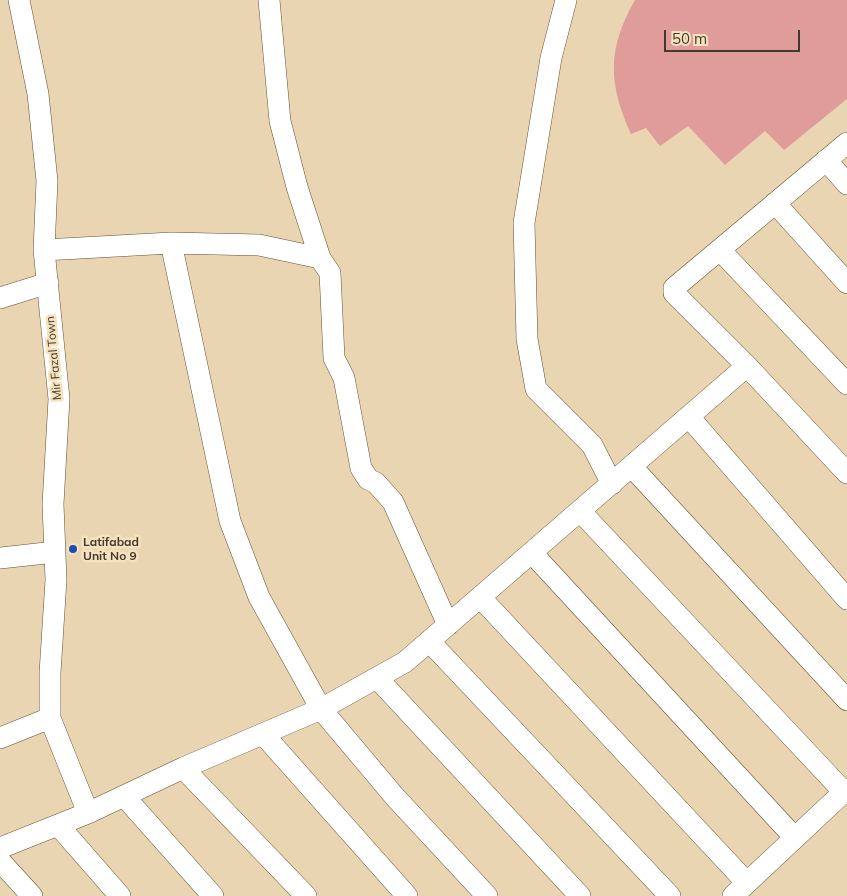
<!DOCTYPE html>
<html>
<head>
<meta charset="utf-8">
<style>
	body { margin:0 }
	#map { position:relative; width:847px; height:896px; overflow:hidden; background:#e9d5b2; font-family:Mulish,sans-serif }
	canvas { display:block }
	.scale { position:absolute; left:664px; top:30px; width:136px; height:22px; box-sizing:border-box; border:2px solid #423a2c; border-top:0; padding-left:6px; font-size:15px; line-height:18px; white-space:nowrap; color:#423a2c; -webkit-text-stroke:4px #f6e2be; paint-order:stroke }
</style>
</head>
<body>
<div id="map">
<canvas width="847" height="896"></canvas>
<div class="scale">50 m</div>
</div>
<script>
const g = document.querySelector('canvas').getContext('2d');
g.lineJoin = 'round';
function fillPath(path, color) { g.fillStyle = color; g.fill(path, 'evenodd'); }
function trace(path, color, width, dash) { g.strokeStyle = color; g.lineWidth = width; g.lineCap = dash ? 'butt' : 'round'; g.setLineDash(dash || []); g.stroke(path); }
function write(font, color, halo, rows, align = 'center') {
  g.font = font + ' Mulish,sans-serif'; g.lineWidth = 5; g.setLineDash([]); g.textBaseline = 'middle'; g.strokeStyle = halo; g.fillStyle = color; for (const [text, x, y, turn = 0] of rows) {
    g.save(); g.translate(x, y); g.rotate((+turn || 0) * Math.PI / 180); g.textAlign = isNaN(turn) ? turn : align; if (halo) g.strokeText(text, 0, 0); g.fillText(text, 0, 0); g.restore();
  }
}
const green = new Path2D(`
	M635 0H847V99L784 150 765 131 725 165 688 126 660 146 646 128 631 134C608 83 607 49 635 0Z`);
const street = new Path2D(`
	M19 0 38 94 47 181 44 250 59 399 53 504 56 580 50 673V718L88 813
	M566 0 551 58 524 223 527 339 536 389 592 445 612 484
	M847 143 674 288V293L747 366 847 473
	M826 160 847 184
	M775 203 847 283
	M171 243 230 521 259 597 321 709 395 797 487 896
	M44 250 171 243 259 245 320 258 297 187 280 121 269 0
	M720 250 847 384
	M320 258 330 273 334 358 344 378 361 468 368 479 376 483 393 502 448 625
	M0 298 48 283
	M689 417 847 599
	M632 467 847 700
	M580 511 844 792
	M532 553 795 838
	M0 558 55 552
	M480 597 747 883
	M429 641 670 896
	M377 678 580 896
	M263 734 407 896
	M0 738 50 718
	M183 768 306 896
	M124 796 213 896
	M58 825 120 896
	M0 848 88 813 183 768 321 709 405 662 747 366
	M0 861 32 896
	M733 896 847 789`);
const markers = [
	[73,549,5,"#174eba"]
];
const streetNames = [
	["Mir Fazal Town",54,358,-95]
];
const poiNames = [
	["Latifabad",83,542],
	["Unit No 9",83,556]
];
fillPath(green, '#df9c99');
trace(street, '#615031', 22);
trace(street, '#fff', 21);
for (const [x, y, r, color] of markers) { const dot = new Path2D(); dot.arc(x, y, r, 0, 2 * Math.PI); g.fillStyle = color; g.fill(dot); trace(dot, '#f6e2be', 2); }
write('12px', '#423a2c', '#f6e2be', streetNames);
write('bold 12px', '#423a2c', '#f6e2be', poiNames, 'left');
</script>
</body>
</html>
